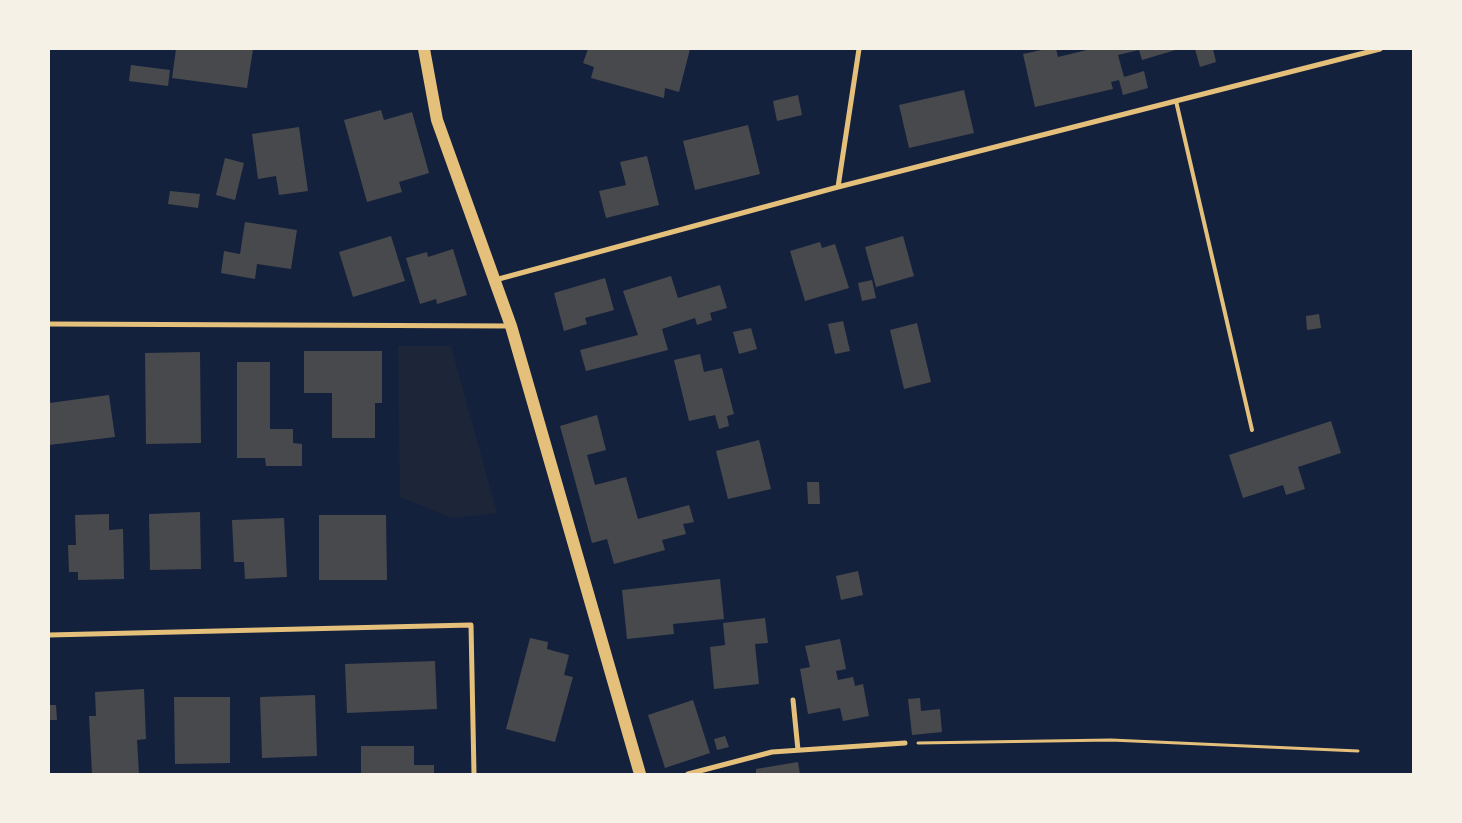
<!DOCTYPE html>
<html>
<head>
<meta charset="utf-8">
<style>
	body { margin:0 }
	#map { position:relative; width:1462px; height:823px; overflow:hidden; background:#14213d; font-family:"Golos Text",sans-serif }
	canvas { display:block }
	.frame { position:absolute; inset:0; border:50px solid #f6f1e7; pointer-events:none }
</style>
</head>
<body>
<div id="map">
<canvas width="1462" height="823"></canvas>
<div class="frame"></div>
</div>
<script>
const g = document.querySelector('canvas').getContext('2d');
g.lineJoin = 'round';
function fillPath(path, color) { g.fillStyle = color; g.fill(path, 'evenodd'); }
function trace(path, color, width, dash) { g.strokeStyle = color; g.lineWidth = width; g.lineCap = dash ? 'butt' : 'round'; g.setLineDash(dash || []); g.stroke(path); }
const green = new Path2D(`
	M398 346H451L497 513 452 518 400 497Z`);
const building = new Path2D(`
	M176 49H253L247 88 172 78Z
	M588 49H690L679 92 665 88 664 98 591 78 594 67 583 63Z
	M1046 49H1056L1058 57 1091 49H1179L1142 60 1139 50 1118 55 1124 77 1144 71 1148 88 1123 95 1119 80 1111 82 1113 89 1035 107 1023 54Z
	M1195 49H1213L1216 62 1200 67Z
	M131 65 170 70 168 86 129 81Z
	M964 90 974 133 909 148 899 105Z
	M798 95 802 115 777 121 773 101Z
	M381 110 384 120 412 112 429 173 399 182 402 192 367 202 344 120Z
	M748 125 760 174 695 190 683 141Z
	M299 127 308 191 279 195 276 176 258 179 252 134Z
	M647 156 659 205 606 218 599 191 626 185 620 162Z
	M225 158 244 163 235 200 216 195Z
	M170 191 200 194 198 208 168 204Z
	M245 222 297 230 291 269 257 264 255 279 221 273 224 251 240 254Z
	M391 236 405 281 353 297 339 252Z
	M903 236 914 276 876 287 865 247Z
	M820 242 822 248 835 244 849 288 805 301 790 251Z
	M453 249 467 295 437 304 436 299 420 304 406 258 427 252 428 257Z
	M671 276 678 298 720 285 727 308 710 313 712 320 697 325 695 318 662 329 668 350 586 371 580 350 638 335 623 291Z
	M605 278 614 310 585 318 587 324 564 331 554 293Z
	M872 280 876 298 862 301 858 283Z
	M1319 314 1321 328 1307 330 1306 316Z
	M843 321 850 351 835 354 828 324Z
	M917 323 931 382 904 389 890 330Z
	M751 328 757 349 739 354 733 332Z
	M304 351H382V403H375V438H332V393H304Z
	M200 352 201 443 146 444 145 353Z
	M700 354 704 372 722 368 734 414 727 416 729 426 719 429 715 415 689 421 674 360Z
	M237 362H270V429H293V443L302 444V466H266L265 458H237Z
	M109 395 115 437 49 445V403Z
	M597 415 606 450 587 455 595 485 626 477 638 519 689 505 694 522 683 524 686 534 662 540 665 550 614 564 607 539 592 543 560 426Z
	M1331 421 1341 453 1298 467 1305 489 1286 495 1283 485 1243 498 1229 455Z
	M759 440 771 489 728 499 716 451Z
	M807 482H819L820 504H808Z
	M200 512 201 569 150 570 149 514Z
	M109 514V530L123 529 124 579 78 580V572H69L68 545H76L75 515Z
	M319 515H386L387 580H319Z
	M284 518 287 577 245 579 244 562H234L232 520Z
	M858 571 863 595 841 600 836 576Z
	M720 579 724 619 673 624 674 634 627 639 622 590Z
	M765 618 768 643 755 644 759 684 714 689 710 647 725 645 723 623Z
	M530 638 548 642 547 649 569 655 564 675 573 677 555 742 506 729Z
	M840 639 846 669 836 671 838 680 853 677 855 686 863 684 869 716 843 721 840 708 808 714 800 669 810 667 805 646Z
	M435 661 437 709 347 713 345 664Z
	M144 689 146 739 137 740 139 774H92L89 716H96L95 692Z
	M315 695 317 756 262 758 260 697Z
	M174 697H230V763L175 764Z
	M920 698 921 711 940 709 942 732 912 735 908 699Z
	M693 700 710 753 665 768 648 715Z
	M49 705H56L57 720H49Z
	M725 736 729 747 717 750 714 739Z
	M361 746H414V765H434V774H361Z
	M798 762 800 774H756V769Z`);
const path = new Path2D(`
	M918 743 1111 740 1358 751`);
const service = new Path2D(`
	M1176 101 1252 430`);
const minor = new Path2D(`
	M838 187 859 49
	M495 280 838 187 1380 49
	M49 324 511 326
	M49 635 471 625 474 774
	M793 700 798 750
	M688 774 772 752 905 743`);
const primary = new Path2D(`
	M424 49 437 120 511 326 640 774`);
fillPath(green, '#1d2539');
fillPath(building, '#48494c');
trace(path, '#e5c07b', 3);
trace(service, '#e5c07b', 4);
trace(minor, '#e5c07b', 5);
trace(primary, '#e5c07b', 12);
</script>
</body>
</html>
